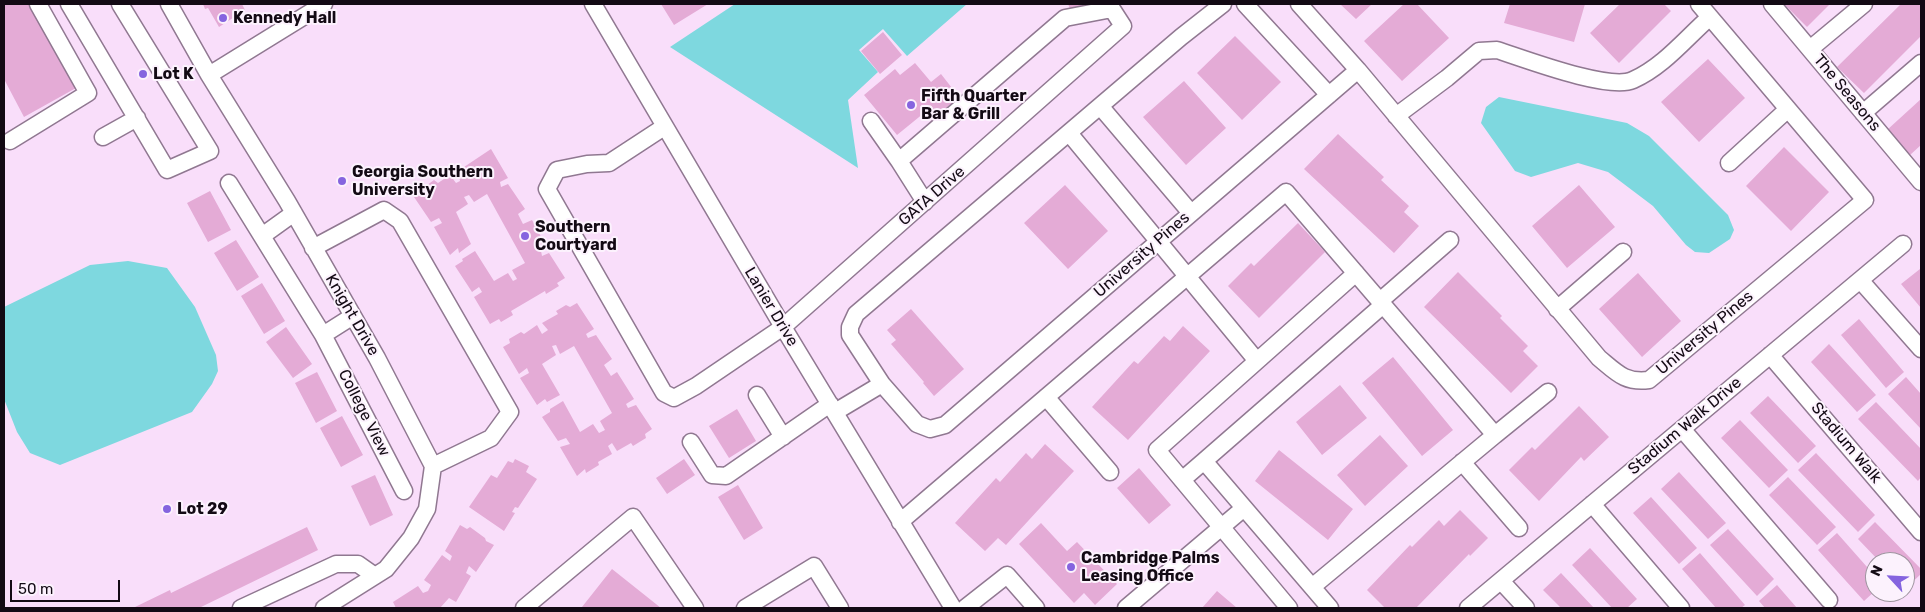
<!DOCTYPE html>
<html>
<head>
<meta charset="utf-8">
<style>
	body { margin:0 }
	#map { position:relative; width:1925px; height:612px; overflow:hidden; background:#f9defa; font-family:Rubik,sans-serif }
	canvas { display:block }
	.frame { position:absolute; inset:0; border:5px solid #130a14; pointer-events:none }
	.north { position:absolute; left:1865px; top:552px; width:50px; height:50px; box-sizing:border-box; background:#fcf2fd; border:1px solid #9f95a0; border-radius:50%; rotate:295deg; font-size:14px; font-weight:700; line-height:20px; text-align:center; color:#130a14 }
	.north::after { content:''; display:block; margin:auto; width:18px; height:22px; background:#8564df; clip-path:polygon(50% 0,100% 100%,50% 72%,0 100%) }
	.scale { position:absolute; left:10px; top:580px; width:110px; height:22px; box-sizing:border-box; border:2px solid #130a14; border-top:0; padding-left:6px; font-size:15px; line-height:18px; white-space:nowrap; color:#130a14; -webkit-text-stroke:4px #fcf2fd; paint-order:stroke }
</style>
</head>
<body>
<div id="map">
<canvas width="1925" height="612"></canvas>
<div class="frame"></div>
<div class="north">N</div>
<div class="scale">50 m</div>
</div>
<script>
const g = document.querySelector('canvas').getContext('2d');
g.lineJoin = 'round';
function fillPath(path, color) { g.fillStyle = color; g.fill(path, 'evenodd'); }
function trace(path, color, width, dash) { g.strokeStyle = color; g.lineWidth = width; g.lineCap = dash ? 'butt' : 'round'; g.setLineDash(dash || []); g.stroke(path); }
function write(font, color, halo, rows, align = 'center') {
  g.font = font + ' Rubik,sans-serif'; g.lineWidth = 4; g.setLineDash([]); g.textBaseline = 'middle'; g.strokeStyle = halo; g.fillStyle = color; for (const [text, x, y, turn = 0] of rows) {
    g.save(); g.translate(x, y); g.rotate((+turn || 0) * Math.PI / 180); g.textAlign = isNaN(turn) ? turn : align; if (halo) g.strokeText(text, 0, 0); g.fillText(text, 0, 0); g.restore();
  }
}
const water = new Path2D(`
	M735 4H967L907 56 883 29 859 50 878 72 848 100 858 168 670 47Z
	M1499 97 1627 123 1649 136 1728 215 1734 230 1730 239 1709 253 1695 252 1686 245 1653 206 1608 172 1578 163 1531 177 1515 171 1481 123 1486 107Z
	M128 261 167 268 195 307 216 355 218 371 212 384 192 412 60 465 30 453 17 432 4 399V307L90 265Z`);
const building = new Path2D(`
	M4 4H30L76 88 24 117 4 79Z
	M203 4H242L245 10 219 27 208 8 205 9Z
	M661 4H708L674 25Z
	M1068 4H1093L1072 13Z
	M1340 4H1372L1356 19Z
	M1404 4H1417L1449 38 1402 81 1364 41Z
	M1510 4H1585L1574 42 1504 23Z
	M1620 4H1664L1671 11 1619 63 1590 33Z
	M1784 4H1830L1807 27Z
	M1901 4H1921V36L1864 93 1837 67Z
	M883 32 902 55 880 74 861 51Z
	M1235 36 1281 82 1242 120 1197 73Z
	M1708 59 1745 98 1699 142 1661 102Z
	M915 63 931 82 941 74 959 97 931 121 924 113 897 135 864 95 895 69 900 75Z
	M1184 81 1226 128 1186 165 1143 117Z
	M1921 99V145L1910 155 1887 130Z
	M1338 134 1384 177 1381 180 1409 206 1404 212 1419 226 1394 253 1304 169Z
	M1784 147 1829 192 1791 231 1746 186Z
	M491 149 508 178 500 182 501 187 508 184 525 209 518 214 523 224 532 220 547 248 541 251 542 256 549 253 565 278 557 283 559 286 546 294 545 291 511 311 513 315 501 322 499 319 490 324 474 297 482 292 479 287 472 292 455 266 463 261 462 259 475 251 494 281 508 273 513 281 517 279 512 270 525 263 487 194 474 202 469 195 464 197 468 204 456 212 471 244 459 253 458 248 450 255 434 227 442 223 439 218 431 222 414 197 425 191 423 188 434 180 438 183 450 175 456 183 460 181 458 171Z
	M1065 185 1108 231 1068 269 1024 223Z
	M1579 185 1615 227 1567 268 1532 226Z
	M210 191 231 230 208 242 187 203Z
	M1298 223 1325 252 1259 318 1228 286 1251 263 1254 266Z
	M236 240 259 277 237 291 214 253Z
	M1920 269 1921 270V308L1901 284Z
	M1458 272 1502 316 1500 318 1528 346 1523 351 1538 366 1511 393 1424 307Z
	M1638 273 1681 321 1642 357 1599 309Z
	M262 283 285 321 264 334 241 296Z
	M577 303 594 329 586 334 588 338 596 335 612 359 604 365 611 376 617 372 634 399 626 404 628 408 636 405 652 429 645 434 646 438 633 446 631 443 617 451 612 443 608 446 612 454 598 462 599 465 586 473 585 469 577 476 560 447 570 444 566 438 558 441 542 417 550 412V409L563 401 580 432 593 424 599 433 605 430 600 421 612 413 574 346 560 354 556 345 552 346 556 355 542 364 560 395 547 402 545 399 537 405 520 378 529 373 527 368 519 374 503 347 510 343 509 339 521 332 524 334 537 325 542 334 548 330 542 323 558 314 556 311 566 305 570 307Z
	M911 309 964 369 934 396 923 383 924 382 891 344 896 340 887 330Z
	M1859 319 1904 372 1886 388 1841 335Z
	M1183 326 1210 351 1128 440 1092 407 1134 361 1138 364 1164 336 1170 341Z
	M286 327 312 364 293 378 266 342Z
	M1829 344 1876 395 1857 412 1811 362Z
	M1393 357 1453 430 1422 456 1362 383Z
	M317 372 337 411 316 423 295 383Z
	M1906 377 1921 394V429L1888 394Z
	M1340 385 1367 418 1322 455 1296 422Z
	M1768 396 1816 446 1798 463 1750 413Z
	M1876 402 1921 449V477L1918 481 1858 419Z
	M1579 406 1609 437 1584 461 1581 457 1539 501 1509 470 1532 447 1535 450Z
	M737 409 756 441 729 458 709 426Z
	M342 416 363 455 341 467 320 428Z
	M1740 420 1788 470 1769 488 1721 438Z
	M1380 435 1408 466 1365 506 1337 475Z
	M1045 444 1074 471 1006 545 998 538 985 551 955 523 996 478 1000 482 1026 453 1032 459Z
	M1279 450 1353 509 1328 540 1255 481Z
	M1816 453 1875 515 1858 532 1798 470Z
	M515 459 529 466 526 472 537 479 518 508 515 507 512 512 515 513 504 531 469 507 491 475 497 478 508 461 513 463Z
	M684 459 695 475 667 494 656 478Z
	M1139 468 1171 505 1149 524 1117 488Z
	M1679 472 1726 523 1708 539 1661 489Z
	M375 475 393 515 370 526 351 486Z
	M1788 477 1836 527 1817 545 1769 495Z
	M738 485 763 528 744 540 718 497Z
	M1651 497 1697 548 1679 564 1633 513Z
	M1460 510 1488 538 1470 556 1469 554 1416 608H1385L1367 590 1410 545 1412 547 1439 520 1444 526Z
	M1875 522 1921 569V574L1905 589V562H1880L1858 539Z
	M1041 523 1067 551 1077 542 1117 584 1095 605 1084 593 1074 603 1019 544Z
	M460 525 467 529 470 527 485 538 486 541 494 545 476 572 469 566 466 573 471 576 456 602 449 598 440 608H396L393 602 418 586 423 593 428 591 431 585 424 580 442 555 450 561 452 556 445 551Z
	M307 527 318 550 199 608H133L170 590 171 593Z
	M1728 529 1774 579 1757 596 1710 545Z
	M1837 533 1875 576V591L1864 601 1818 550Z
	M1590 548 1637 599 1627 608H1612L1572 565Z
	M1700 553 1745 605 1741 608H1716L1682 569Z
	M612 569 661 608H583L582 607Z
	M1561 573 1594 608H1561L1543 590Z
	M1777 585 1797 608H1765L1759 601Z
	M1217 591 1237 608H1202Z`);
const minor = new Path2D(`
	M69 4 167 170 210 151 120 4
	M169 4 209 75 287 201 377 358 433 466 427 509 411 538 386 569 324 608
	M593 4 783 327 953 608
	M1223 4 1181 37 856 314 850 327V335L882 384 917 424 930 429 945 425 1358 70 1599 358C1617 373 1625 383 1649 380L1865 200 1699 4
	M1245 4 1329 95
	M1299 4 1358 70
	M1772 4 1921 182
	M1810 49 1864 4
	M209 75 324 4
	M1100 106 1191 213
	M1863 113 1921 63
	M1396 116 1447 78 1479 51 1497 50C1525 59 1609 91 1633 80 1663 67 1686 38 1710 17
	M871 121 899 161
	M664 127 609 163 587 164 557 170 547 189 664 393 674 398 696 386 783 327 1123 26 1112 9 1065 18 899 161 925 202
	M1069 133 1257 361
	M103 137 137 118
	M10 141 88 93 38 4
	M1729 163 1788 109
	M229 183 323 335 404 491
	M262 236 294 213
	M313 248 384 210 400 221 510 412 491 438 433 466
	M1860 280 1921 349
	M1380 301 1450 240
	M1557 309 1623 252
	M323 335 353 316
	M1770 355 1921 532
	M757 395 783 437
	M1046 397 1110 472
	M835 412 882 384
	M1682 429 1829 600
	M691 442 712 475 726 476 830 404
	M1204 461 1383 305
	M1462 462 1519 528
	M1182 480 1204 461 1330 608
	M1592 504 1681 608
	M900 522 1286 192 1495 435 1548 392
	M1501 581 1526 608
	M1312 587 1495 435
	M241 608 336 564H358L375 576
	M524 608 633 517 695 608
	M745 608 814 566 840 608
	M965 608 1007 575 1036 608
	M1126 608 1244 508
	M1289 608 1157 450 1356 273
	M1468 608 1903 244`);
const markers = [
	[223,18,5,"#8564df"],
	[143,74,5,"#8564df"],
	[911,105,5,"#8564df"],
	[342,181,5,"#8564df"],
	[525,236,5,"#8564df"],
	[167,509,5,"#8564df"],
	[1071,567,5,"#8564df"]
];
const poiNames = [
	["Kennedy Hall",233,18],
	["Lot K",153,74],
	["Fifth Quarter",921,96],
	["Bar & Grill",921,114],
	["Georgia Southern",352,172],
	["University",352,190],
	["Southern",535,227],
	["Courtyard",535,245],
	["Lot 29",177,509],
	["Cambridge Palms",1081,558],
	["Leasing Office",1081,576]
];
const streetNames = [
	["The Seasons",1847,93,50],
	["GATA Drive",932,196,-41],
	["University Pines",1142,255,-41],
	["Lanier Drive",771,307,59],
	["Knight Drive",352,315,60],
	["University Pines",1705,333,-40],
	["College View",364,413,63],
	["Stadium Walk Drive",1685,426,-40],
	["Stadium Walk",1846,443,50]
];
fillPath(water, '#7ed8df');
fillPath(building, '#e4abd6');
trace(minor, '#907891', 19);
trace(minor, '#fff', 16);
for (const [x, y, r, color] of markers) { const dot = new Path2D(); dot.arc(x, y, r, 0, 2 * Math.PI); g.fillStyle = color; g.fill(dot); trace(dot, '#fcf2fd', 2); }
write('bold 16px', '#130a14', '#fcf2fd', poiNames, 'left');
write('16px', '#130a14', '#fcf2fd', streetNames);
</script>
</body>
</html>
